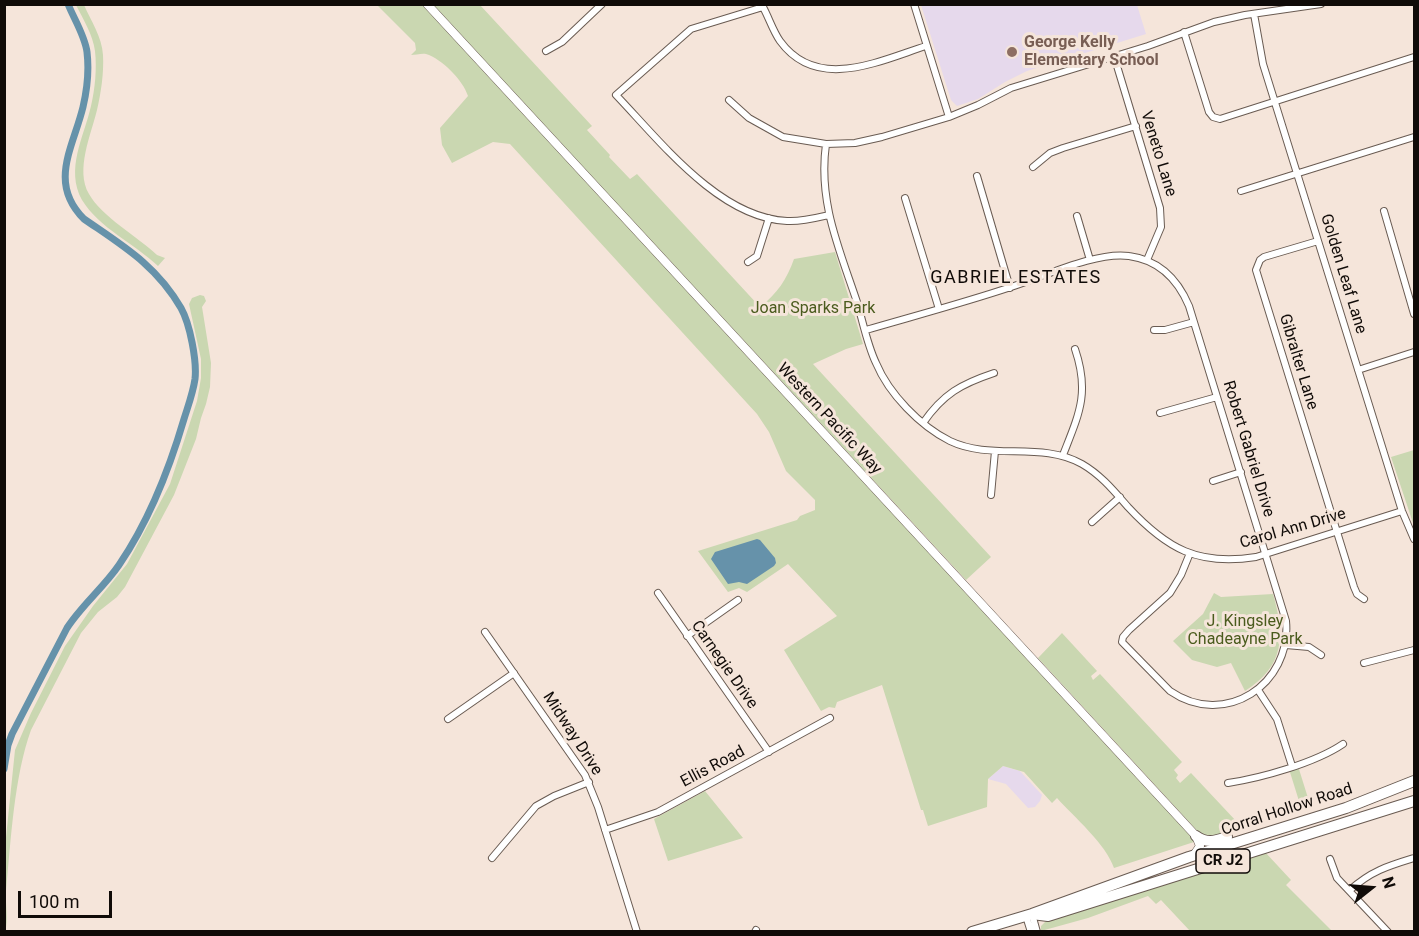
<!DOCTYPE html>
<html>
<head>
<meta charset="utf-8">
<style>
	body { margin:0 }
	#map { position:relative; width:1419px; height:936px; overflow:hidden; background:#f5e5da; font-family:Roboto,sans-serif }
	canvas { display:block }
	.frame { position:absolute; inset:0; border:6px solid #100b08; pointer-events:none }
	.north { position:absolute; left:1341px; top:858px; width:60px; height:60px; -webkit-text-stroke:4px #f5e5da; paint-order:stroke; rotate:73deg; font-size:16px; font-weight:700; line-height:24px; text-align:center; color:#100b08 }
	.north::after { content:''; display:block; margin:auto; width:21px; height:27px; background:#100b08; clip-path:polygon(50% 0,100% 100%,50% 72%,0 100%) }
	.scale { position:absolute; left:18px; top:891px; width:94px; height:27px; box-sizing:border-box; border:3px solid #100b08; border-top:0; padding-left:8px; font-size:18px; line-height:21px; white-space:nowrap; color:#100b08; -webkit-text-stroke:4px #f5e5da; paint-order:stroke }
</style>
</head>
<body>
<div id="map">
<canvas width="1419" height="936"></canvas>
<div class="frame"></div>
<div class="north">N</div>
<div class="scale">100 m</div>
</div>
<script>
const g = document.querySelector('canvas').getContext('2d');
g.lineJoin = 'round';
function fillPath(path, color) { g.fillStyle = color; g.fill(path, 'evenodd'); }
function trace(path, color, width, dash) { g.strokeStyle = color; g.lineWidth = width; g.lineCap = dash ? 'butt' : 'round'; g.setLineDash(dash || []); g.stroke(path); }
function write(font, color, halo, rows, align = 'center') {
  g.font = font + ' Roboto,sans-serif'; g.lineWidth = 6; g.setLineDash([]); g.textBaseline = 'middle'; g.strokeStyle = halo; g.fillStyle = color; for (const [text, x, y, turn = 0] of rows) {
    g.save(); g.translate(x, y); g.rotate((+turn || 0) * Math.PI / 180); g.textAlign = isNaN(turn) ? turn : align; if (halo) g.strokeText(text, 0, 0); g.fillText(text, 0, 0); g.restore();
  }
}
const education = new Path2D(`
	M921 5H1137L1146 34 1027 71 1005 82 978 99 957 106 951 100Z
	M1003 766 1020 771 1042 795 1040 801 1035 807 1028 808 1006 784 988 779Z`);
const green = new Path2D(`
	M76 5H84C91 21 102 37 103 55 104 73 101 93 97 110 91 135 75 170 89 194 101 216 138 237 157 255L165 258 158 266C135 244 99 228 82 200 65 169 84 137 91 106 95 89 97 69 95 51 93 35 83 19 76 5Z
	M377 5H424L1195 839 1194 842 1114 868C1106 844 1074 817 1057 798L1052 803 1024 772 1003 766 988 779 987 807 928 826 923 810H921L882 685 837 702 835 708 829 707 821 711 784 650 837 616 788 564 747 592 739 588 728 592 698 551 797 520 800 516 815 510V500L786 471 769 432 757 414 510 144 493 142 452 163 442 145 440 128 468 96C463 80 442 59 426 54 422 53 415 55 411 55L416 50 415 43Z
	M432 5H480L592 126 587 130 610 155 609 157 630 179 637 174 760 307C777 294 787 279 794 259L835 252 863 344 846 349 813 364 991 557 966 580Z
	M200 295 204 296 206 301 202 307 203 313 211 363 210 387 206 404 201 418 196 439 174 495 125 587 117 597 98 612 81 633 31 730C14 777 11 840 6 891 5 904 9 921 5 931V847L15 750 31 713 65 646 93 606 127 564 170 484 197 401 201 378V359L189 304 192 298Z
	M1414 450V526L1391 457Z
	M1214 593 1221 597 1273 594C1285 635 1285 666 1245 691L1231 663 1217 667 1192 660 1173 641 1203 614Z
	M1062 633 1097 671 1091 676 1093 680 1100 674 1182 762 1174 770 1178 775 1176 778 1180 783 1191 773 1237 822 1240 828 1208 838 1200 834 1038 658Z
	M1298 766 1308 798 1299 801 1289 769Z
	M705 791 743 838 668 861 654 819Z
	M1265 852 1291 880 1286 885 1332 931H1190L1161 900 1156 904 1148 896 1088 918 1041 931V926L1047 920Z`);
const water = new Path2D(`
	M757 539 760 540 775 558 776 563 774 566 747 584 739 582 728 584 711 559 715 552Z`);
const canal = new Path2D(`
	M4 769 8 745 12 734 67 628C82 605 104 587 119 565 149 521 169 470 184 419 188 406 193 393 195 379 197 361 190 324 181 308 156 265 123 246 84 219 48 183 73 148 83 107 87 90 89 69 87 52 85 36 74 19 68 4`);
const minor = new Path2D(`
	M914 4 949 117
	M1254 14 1263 64 1402 511 1414 539
	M1184 32 1209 112 1213 117 1220 119 1414 57
	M546 51 562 42 602 4
	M1114 56 1160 208 1161 227 1147 260
	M729 100 749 118 783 137 826 144 855 143 882 137 949 117 978 105 1011 88 1148 46 1214 22 1245 15 1321 4
	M826 144C818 202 839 248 857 302 863 322 867 344 876 363 889 394 920 426 950 441 992 461 1041 441 1082 464 1101 475 1114 491 1128 507 1167 549 1198 566 1256 557L1402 511
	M1033 167 1050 153 1063 148 1136 126
	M977 176 1010 288
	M1241 191 1414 137
	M905 198 939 309
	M1384 211 1414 314
	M829 215C816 218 801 222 787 221 719 218 660 141 616 95L691 29 763 7C769 18 773 31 780 41 817 92 879 61 926 46
	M1077 216 1090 260
	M1318 241 1264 257 1260 260 1256 270 1354 587 1357 594 1364 599
	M748 262 757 256 769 218
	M866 330C914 316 963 303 1011 287 1043 277 1097 251 1129 256 1159 260 1178 280 1189 306L1286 621C1292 684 1225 729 1170 691L1122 642 1123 637 1129 630 1170 593 1181 575 1190 553
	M1154 330H1165L1194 322
	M1358 370 1414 352
	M1160 413 1217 397
	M923 423C943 394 961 384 994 373
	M1063 455C1079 414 1090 393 1075 349
	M1213 481 1241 472
	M991 495 995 451
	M1092 522 1120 497
	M658 593 769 752
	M485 632 585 775 598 807 637 932
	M687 636 738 600
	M1286 645 1309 647 1321 655
	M1364 663 1414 650
	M1258 690 1277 719 1292 766
	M448 719 514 673
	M1228 783C1261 778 1315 763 1343 744
	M605 830 658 812 830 718
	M492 858 536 806 554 796 589 782
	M1330 859 1337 878 1388 932
	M1350 890C1371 871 1388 866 1414 858
	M1032 914 1037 932
	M1026 916 1031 932
	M755 932 756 930`);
const tertiary = new Path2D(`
	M427 4 1196 836 1200 846 1194 855`);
const primary = new Path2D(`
	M1196 836C1207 844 1215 841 1227 837
	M1032 914 1048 916 1414 801
	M972 932 1032 914 1189 857 1346 808 1414 781`);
const markers = [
	[1012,52,6,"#8d6e63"]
];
const shields = [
	[1223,861,54]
];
const shieldNames = [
	["CR J2",1223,861]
];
const educationNames = [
	["George Kelly",1024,43],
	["Elementary School",1024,61]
];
const streetNames = [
	["Veneto Lane",1158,154,73],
	["Golden Leaf Lane",1343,274,73],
	["Gibralter Lane",1298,362,73],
	["Western Pacific Way",829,419,47],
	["Robert Gabriel Drive",1248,449,73],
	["Carol Ann Drive",1293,529,-16],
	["Carnegie Drive",724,665,55],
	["Midway Drive",572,734,57],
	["Ellis Road",713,767,-28],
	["Corral Hollow Road",1287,810,-18]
];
const parkNames = [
	["Joan Sparks Park",813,309],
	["J. Kingsley",1245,622],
	["Chadeayne Park",1245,640]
];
const neighbourhoodNames = [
	["GABRIEL ESTATES",1016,278]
];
fillPath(education, '#e6d9ec');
fillPath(green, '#cad7b1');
fillPath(water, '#6692aa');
trace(canal, '#6692aa', 7);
trace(minor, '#695b52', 8);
trace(tertiary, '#695b52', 9);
trace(primary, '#695b52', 12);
trace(minor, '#fff', 6);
trace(tertiary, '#fff', 8);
trace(primary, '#fff', 10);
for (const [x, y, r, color] of markers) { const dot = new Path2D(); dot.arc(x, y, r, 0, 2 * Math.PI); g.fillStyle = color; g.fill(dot); trace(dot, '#f5e5da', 2); }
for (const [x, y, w] of shields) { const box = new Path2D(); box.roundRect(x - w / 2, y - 12, w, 24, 4.5); g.fillStyle = '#f5e5da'; g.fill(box); trace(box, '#100b08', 1.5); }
write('bold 15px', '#100b08', null, shieldNames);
write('bold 16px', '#785e54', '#f5e5da', educationNames, 'left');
write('16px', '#100b08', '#f5e5da', streetNames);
write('16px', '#4a5b1d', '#f5e5da', parkNames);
g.letterSpacing = '1.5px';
write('18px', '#100b08', '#f5e5da', neighbourhoodNames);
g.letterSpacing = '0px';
</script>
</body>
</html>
